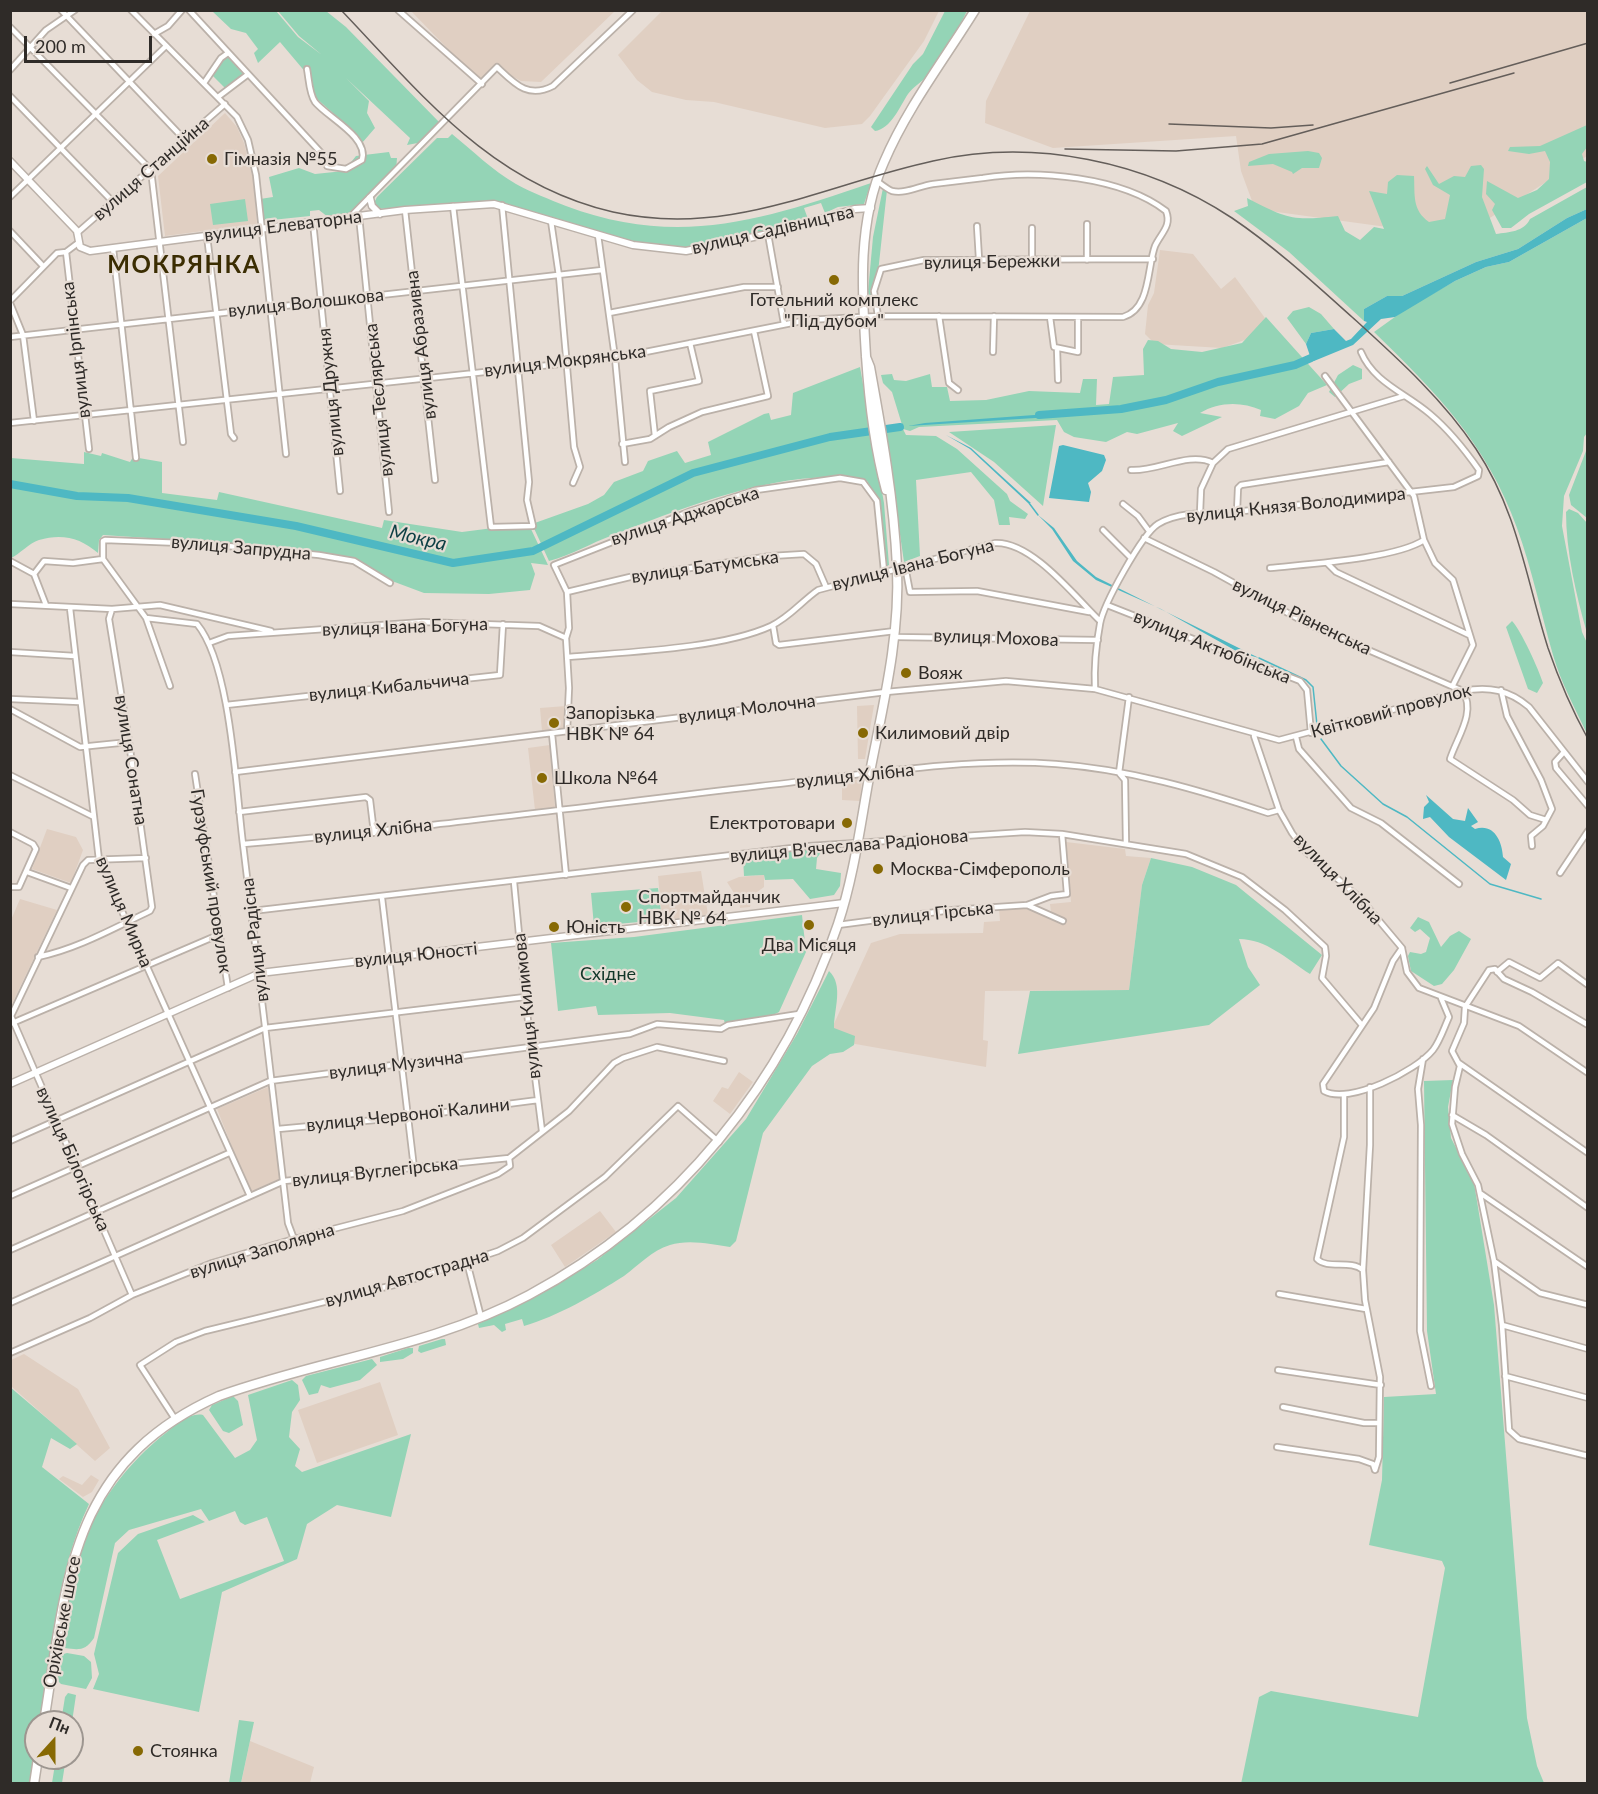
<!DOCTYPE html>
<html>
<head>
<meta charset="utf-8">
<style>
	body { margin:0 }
	#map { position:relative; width:1598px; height:1794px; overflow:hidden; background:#e7ddd5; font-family:Lato,sans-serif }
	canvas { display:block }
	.frame { position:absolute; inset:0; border:12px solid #2f2b28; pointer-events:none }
	.north { position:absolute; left:24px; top:1710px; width:60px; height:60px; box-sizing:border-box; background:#e7ddd5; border:2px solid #9d9690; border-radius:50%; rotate:21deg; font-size:16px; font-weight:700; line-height:24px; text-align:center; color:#2f2b28 }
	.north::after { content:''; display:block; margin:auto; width:21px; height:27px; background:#876904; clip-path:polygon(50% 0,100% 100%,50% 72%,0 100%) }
	.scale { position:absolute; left:24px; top:36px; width:128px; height:27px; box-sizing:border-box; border:3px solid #2f2b28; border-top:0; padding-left:8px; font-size:18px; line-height:21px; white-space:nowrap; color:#2f2b28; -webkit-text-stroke:4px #e7ddd5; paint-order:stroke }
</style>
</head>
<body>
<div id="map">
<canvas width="1598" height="1794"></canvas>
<div class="frame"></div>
<div class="north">Пн</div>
<div class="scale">200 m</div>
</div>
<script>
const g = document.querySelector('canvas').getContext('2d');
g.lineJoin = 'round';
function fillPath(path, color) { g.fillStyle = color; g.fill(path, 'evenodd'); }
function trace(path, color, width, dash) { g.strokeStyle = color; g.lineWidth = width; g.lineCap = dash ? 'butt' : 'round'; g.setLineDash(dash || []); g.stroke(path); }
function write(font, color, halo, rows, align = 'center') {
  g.font = font + ' Lato,sans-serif'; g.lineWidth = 4.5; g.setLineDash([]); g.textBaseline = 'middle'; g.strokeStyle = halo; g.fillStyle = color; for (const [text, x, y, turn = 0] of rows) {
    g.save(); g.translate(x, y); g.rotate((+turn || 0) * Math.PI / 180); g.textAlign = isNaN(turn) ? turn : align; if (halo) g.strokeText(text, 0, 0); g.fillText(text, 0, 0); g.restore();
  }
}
const built = new Path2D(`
	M663 10H939V11L924 41 870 116 862 124 825 128 714 102 686 100 652 92 637 80 618 55Z
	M411 11H615L541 82 521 81 497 68 482 84Z
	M1030 11H1587V156L1460 237 1255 209 1241 171 1236 136 1053 148 985 123 986 101Z
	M225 113 237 127 244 143 253 179 257 224 165 236 158 176Z
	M1160 250 1193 254 1221 289 1235 277 1265 318 1253 337 1222 348 1155 344 1145 334 1148 305 1154 293Z
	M874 705 865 759H858L857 706Z
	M566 706V728L542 731 540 708Z
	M550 745 555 807 535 810 528 748Z
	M862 779 860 801 842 800V781Z
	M47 829 76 837 83 850 71 883 32 869Z
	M1066 842 1125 849 1126 856 1151 858 1142 885 1129 990 985 991 983 1040 988 1041 986 1067 827 1039 871 943 900 934 983 933 984 922 1000 921 999 909H1026L1067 923 1066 919 1051 912 1050 904 1071 902Z
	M701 871 708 915 662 920 658 876Z
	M764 875V887L753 895 750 907 740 908 739 901 727 882 739 877Z
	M20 899 57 910 11 1006V920Z
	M739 1072 753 1082 730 1114 713 1101 722 1087 728 1089Z
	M268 1087 282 1178 250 1192 217 1109Z
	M600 1211 616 1232 565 1267 551 1245Z
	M24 1354 78 1389 110 1448 95 1461 11 1386V1360Z
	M380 1382 398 1435 317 1463 298 1410Z
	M91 1475 99 1480 92 1492 83 1497 59 1479 63 1476 82 1485Z
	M250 1741 314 1767 310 1783 241 1784Z`);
const green = new Path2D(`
	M212 11H276L298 37 322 55 299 36 278 11H326L346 27 440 123 423 142 407 145 410 138 346 78 369 101 367 113 375 128 362 143 350 128 317 99 308 88 307 74 280 42 258 63 254 53 258 49 246 33 231 29Z
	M945 11H967C956 33 944 55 928 75 922 82 913 87 908 94 900 106 891 129 875 131L871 127 913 64 923 54Z
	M227 56 244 75 226 89 212 75Z
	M1587 125V147L1582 154 1584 161 1587 162V182L1529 214 1511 228H1502L1492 210 1495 204 1486 194 1487 181 1518 198 1537 190 1549 179 1550 162 1545 151 1529 154 1508 151 1510 147 1540 146Z
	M452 134C473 151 492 170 516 184 532 193 549 199 566 206 678 248 763 220 871 183L864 204 838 207 825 213 821 203 804 208 808 219 804 221 688 248 648 246 488 202 378 209 374 203 377 197 437 138H448Z
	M1308 151 1319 153 1322 158 1319 168H1302L1293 174 1292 172 1273 164 1248 166 1249 162 1269 154Z
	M389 152 391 158H397L396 171 350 215 328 217 319 210 310 211V216L262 221 260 199 273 197 269 177 299 168 315 174 344 171 356 156Z
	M1481 165 1484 169 1482 197 1496 234C1509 232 1524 232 1530 219L1587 187V209L1567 218 1518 249 1476 262 1402 296H1387L1364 309V321L1289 252 1234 211 1248 206 1247 198C1288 219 1291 221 1338 216L1345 231 1360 240 1374 227 1384 229 1369 191 1387 194 1388 182 1397 175 1414 176C1415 195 1412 210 1429 222L1445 219 1450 195 1433 185 1425 169 1427 166 1439 184 1454 176 1465 177 1471 166Z
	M883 188 887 190 875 300H871L868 292 873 237Z
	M245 199 248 221 213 225 210 204Z
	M1587 218V433L1584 437 1583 451 1564 496 1562 526 1582 632 1587 643V734C1575 708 1561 683 1553 655 1541 613 1532 569 1517 528 1487 444 1436 392 1374 332L1406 309 1455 281 1486 267 1509 262Z
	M1309 307 1321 314 1334 329 1311 333 1306 344 1287 318 1293 311Z
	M1266 317 1327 385 1308 393 1299 406 1275 419 1260 416 1261 410C1241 401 1218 402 1200 413L1222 417 1182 436 1173 431 1178 423 1137 434 1127 432 1106 442 1074 437 1064 432 1057 420 919 427 910 431 903 429 906 435 936 436 957 449 1007 494 1010 501 1028 514 1025 519 1009 517 1010 525H999L994 500 971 472 916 480 920 556 904 562 885 431 903 428 892 392 883 383 881 375 892 374 894 380 906 381 930 374 932 387H947L950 401 986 400 1029 391 1080 393 1083 379H1097L1096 405 1109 404 1113 377 1144 375 1143 349 1148 340 1158 341 1171 349 1202 352 1242 343Z
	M1353 365 1362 369V379L1349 384 1335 397 1329 392 1338 375Z
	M860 367 884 503 889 565 887 566 878 499 867 481C791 464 685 507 613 535 591 543 572 555 549 561L532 524 588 504 604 495 614 482 643 471 648 461 677 451 685 463 711 455 708 442 764 414 769 413 771 420 791 415 793 393Z
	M1056 425 1043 506 994 462 949 432Z
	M1587 436V518L1571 505 1569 495 1586 451Z
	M84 452 101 456 102 453 130 462 133 457 162 462V493L217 500 219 492 382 528 384 520 462 532 501 527 531 529 548 565 531 563 535 574 530 590 489 594 424 593 392 581 341 556 268 546 103 535 99 540 98 553C81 538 62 533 39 540 29 543 20 554 11 558V458L84 464Z
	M1569 509 1578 513 1587 523V633C1576 595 1566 551 1566 512Z
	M1512 621C1521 630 1539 670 1543 683L1537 693 1528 689 1506 627Z
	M808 848H824L817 858 816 869 841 873 840 886 834 895 810 899 793 879 765 880 764 875 744 876 743 857Z
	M1151 858 1192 867 1236 885 1322 955 1310 974C1287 959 1266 939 1239 939L1248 967 1260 985 1209 1025 1018 1054 1030 991 1129 990 1142 885Z
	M658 888 662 920 594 926 591 893Z
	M802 915 806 952 779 1012 767 1018 725 1024 724 1020 670 1013 598 1015 596 1006 558 1011 551 943 634 937Z
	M1418 917 1429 922 1441 947 1450 936 1459 931 1471 939 1454 970 1442 984 1434 986 1411 971 1408 956 1410 952 1421 954 1426 952 1430 938 1420 929 1415 932 1410 928Z
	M829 971C844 985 834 1009 834 1028L855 1036 854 1045 843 1052 830 1054 812 1066 763 1133 736 1241 730 1247C712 1244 688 1239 670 1245 651 1251 639 1265 624 1276 594 1295 558 1316 524 1326L522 1319 505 1324 506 1330 502 1332 494 1325 479 1328 478 1324 543 1292 597 1260 676 1198 746 1119 797 1034Z
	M1453 1080 1448 1107 1451 1138 1474 1183 1494 1305 1527 1718 1537 1766 1544 1783 1241 1784 1259 1697 1271 1691 1418 1717 1445 1568 1442 1561 1369 1545 1382 1480 1384 1397 1436 1394 1427 1331 1424 1081Z
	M442 1339H445L446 1345 421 1353 418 1351 419 1346Z
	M408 1348H413V1353L403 1359 380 1362V1357Z
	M372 1359 377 1365 360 1380 330 1388 321 1385 318 1393 309 1395 302 1380 306 1376Z
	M292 1380 298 1385 300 1400 292 1412 289 1437 300 1449 295 1466 302 1472 411 1434 391 1517 337 1505 307 1524 297 1559 222 1592 199 1712 93 1689 99 1674 94 1654 118 1553 138 1534 193 1515 205 1522 157 1540 180 1599 284 1561 267 1517 245 1525 240 1522 235 1511 209 1521 201 1509 129 1530 115 1543 94 1638C85 1651 79 1650 65 1648L63 1634C68 1608 69 1578 78 1553 95 1506 128 1462 167 1432 176 1424 191 1412 203 1415L235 1458 250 1450 257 1440 248 1395Z
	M10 1387 77 1444 70 1449 51 1438 42 1467 89 1504C57 1572 52 1648 40 1722H36V1750L31 1783H11Z
	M233 1396 238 1401 243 1425 229 1433 223 1431 209 1410 212 1405Z
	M67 1653 84 1656 91 1662 92 1678 86 1689 61 1684 57 1680 60 1655Z
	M68 1693 76 1695 72 1722H61L65 1697Z
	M239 1720 254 1722 241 1783H229Z
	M56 1758H66L62 1783H52Z`);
const water = new Path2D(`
	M1587 209V218L1509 262 1486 267 1455 281 1395 317 1381 319 1353 345 1314 361H1303L1310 356 1306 344 1311 333 1334 329 1346 341 1351 339 1367 322 1364 321V309L1387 296H1402L1476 262 1518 249 1567 218Z
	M1048 414 1051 417 908 426 925 423Z
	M946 435 971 448 1031 503H1028L970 449Z
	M1063 445 1104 455 1106 460 1102 471 1088 483 1091 492 1089 502 1049 498 1059 446Z
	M1038 515 1054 528 1077 561 1096 577 1259 658 1238 652 1161 609 1096 580 1073 561 1052 529Z
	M1426 795 1453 819 1465 821 1468 808 1478 822 1471 826 1475 829C1494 823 1502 841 1503 857L1511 864 1506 880 1449 837 1430 817 1423 819 1424 807 1429 802Z`);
const stream = new Path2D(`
	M1029 503 1038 515
	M1259 658 1306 680 1313 687 1317 725
	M1321 739 1341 766 1383 804 1407 817 1490 884 1541 899`);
const river = new Path2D(`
	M1039 415 1121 409 1166 400 1218 382 1295 365 1311 358
	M10 484 77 496 128 498 296 526 453 563 533 551 693 473 830 437 900 427`);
const minor = new Path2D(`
	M61 10 184 139
	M131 10 237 117 248 140 256 175 286 454
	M189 10 325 157 327 166 346 169 362 160C369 137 327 117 315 102 309 93 309 79 307 69
	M398 10 482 84
	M10 27 151 170 183 442
	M154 34 168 26 182 10
	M10 70 46 30 75 10
	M204 83 221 58 228 53
	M10 96 113 202
	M218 97 247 75
	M10 197 166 46
	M453 206 491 527 533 526 527 500 529 482 502 205
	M405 210 435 480
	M351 216 497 67C515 84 528 99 553 86L633 10
	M359 216 389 512
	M551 221 559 276 574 447 580 467 573 483
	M313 222 340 491
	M977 226 979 259
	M10 231 43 266
	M77 233 225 104
	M768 234 784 324
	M598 235 615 358 625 462
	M207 236 231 434 234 438
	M113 248 136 458
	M66 252 89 449
	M1032 260V228
	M1087 260V224
	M10 301 57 253 66 252 78 243
	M10 303 23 335 34 421
	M609 313 744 287H778
	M878 316 874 291 881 269 924 260 1153 259
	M939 316 949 383 958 390
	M1050 317 1054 347 1078 352V317
	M10 337 602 270
	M1057 348 1058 380
	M993 352 994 316
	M1325 376 1414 496 1424 540 1435 563 1453 580 1473 645 1453 685
	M10 423 615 358 807 320 878 316 1123 317C1151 309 1147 267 1155 246 1161 233 1172 226 1166 211 1122 177 1037 169 983 178 967 180 950 182 933 184 919 186 906 194 892 191 887 189 881 184 877 181
	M655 436 650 391 699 381 690 343
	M622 444 650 439 669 427 702 412 768 396 754 331
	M1213 463 1228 449 1404 396
	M1131 470C1157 472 1189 451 1213 463L1201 489 1200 513
	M1123 504 1138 516 1149 531
	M1237 511 1238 488 1241 485 1389 462
	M1103 530 1131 558
	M1144 538 1214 572 1306 623 1463 691C1476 713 1457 737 1450 759L1513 800 1530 815 1546 820
	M103 559V541L105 540 207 544 319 555 354 561 390 583
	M103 559 146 618 170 686
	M10 561 34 574 44 561 73 563 103 559
	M1327 563 1336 572 1469 635
	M905 566 910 592 977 591 1089 612
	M1270 568C1307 564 1395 559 1424 540
	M34 574 46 605
	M567 592 630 577 771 556 804 554 816 564 826 587
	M10 604 112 609 160 605 271 631
	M1107 605 1300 681 1307 690 1311 733
	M70 608 99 860 250 1196
	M146 618 197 624C231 665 236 790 243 844 258 970 274 1097 288 1223L294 1239
	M773 625 776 643 779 645 895 631
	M895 637 1098 640
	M209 643 228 636 423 622 539 626 566 638
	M10 652 75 656
	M568 657C625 652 721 649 771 626 790 617 802 601 818 590L995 543C1032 541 1075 597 1100 621
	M1095 689C1094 668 1096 645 1100 624 1103 605 1142 534 1158 524 1178 512 1204 513 1226 513L1454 487 1478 476 1479 470C1465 450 1449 430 1430 414 1406 393 1374 383 1361 352
	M1501 690 1507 716 1541 780 1552 809 1543 826 1531 836 1532 846
	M10 699 79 702
	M226 705 500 675 503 624
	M10 709 80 747 129 742
	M567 732 569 688 566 638 569 628 567 592 554 565 691 511 756 490 840 478 863 482 877 501 884 571
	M552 734 566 875
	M1254 736 1279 810 1292 833 1306 852 1360 898 1402 948 1407 972 1419 988 1519 1026 1588 1073
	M1296 737 1299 749 1351 808 1381 823 1459 884
	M1564 752 1555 762 1556 768 1588 806
	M235 772 886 692 1006 681 1095 689 1279 740 1463 691C1489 686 1509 690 1529 707L1588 782
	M195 774 228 988
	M10 775 94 817
	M239 812 366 797 370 800 374 833
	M10 832 33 844 36 849 19 887H10
	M243 844C416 829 588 806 760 786 855 776 961 757 1056 764 1128 769 1200 790 1268 813L1279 810
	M1126 844 1125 780 1119 773 1129 697
	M27 872 71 888
	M1560 873 1588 831
	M514 882 525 997 542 1131
	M382 898 414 1168
	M1027 905 1051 896 1067 894 1062 834
	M252 911 809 846 1025 832 1062 834 1186 854 1242 877 1285 910 1325 947 1326 956 1322 978 1361 1024
	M838 925 952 910 1027 905 1063 921
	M1402 948 1393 961 1374 1008 1323 1084 1324 1091C1349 1105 1416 1071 1433 1050 1440 1041 1444 1028 1449 1017L1441 998
	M38 957C77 949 114 928 150 911L152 907 129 742 109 619 112 609
	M1497 972 1509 962 1540 978 1558 963 1588 985
	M10 1024 218 935
	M1588 1025 1532 992 1504 979 1495 969 1489 970 1465 1007 1464 1023 1452 1051 1460 1066 1455 1087 1452 1124 1462 1154 1478 1185 1494 1261 1502 1325 1509 1430 1519 1439 1588 1456
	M1423 1059 1418 1089 1421 1125 1420 1331 1431 1386
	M1459 1063 1588 1153
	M1370 1087V1145L1363 1270 1365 1300 1380 1377 1379 1457 1375 1470
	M1344 1096V1137L1317 1259C1328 1270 1350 1259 1363 1270
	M1452 1115 1486 1135 1588 1208
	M278 1129 408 1117 538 1100
	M10 1141 265 1028 525 997
	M1480 1193 1588 1267
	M10 1196 270 1081 630 1034 657 1024 721 1029 728 1025 799 1014
	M10 1250 229 1153
	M1494 1261 1540 1293 1588 1305
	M467 1262 481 1317
	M1279 1294 1366 1309
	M132 1295 11 1016 83 865 88 860 146 858
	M10 1303 284 1181 509 1158 569 1111 614 1063 623 1058 657 1047 724 1061
	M1502 1325 1588 1349
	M10 1353 90 1318 132 1295 212 1263 294 1239 403 1211 498 1174 510 1166 509 1158
	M1278 1370 1381 1385
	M1505 1376 1588 1398
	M1283 1407 1364 1423H1379
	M175 1419 140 1365 176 1342 205 1331 402 1283 498 1251 523 1238 605 1177 678 1106 719 1142
	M1277 1447 1359 1459 1373 1464 1375 1470`);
const tertiary = new Path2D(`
	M10 161 77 231 80 247 90 251 405 210 494 204 633 245 686 251 768 234 855 209 871 208
	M370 198 372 206 380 214
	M10 1084 260 973 844 903`);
const trunk = new Path2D(`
	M886 490C874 446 869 401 866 356 862 292 857 222 884 162 907 108 944 60 975 10
	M44 1722C67 1580 69 1463 219 1396 322 1359 432 1347 529 1295 677 1216 785 1082 838 924 855 873 861 819 871 767 884 701 900 635 897 567 894 500 882 433 870 367L866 357
	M34 1784 38 1758`);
const rail = new Path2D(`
	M341 10C423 96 492 184 613 212 730 238 823 185 933 161 1034 138 1146 161 1232 218 1275 247 1314 283 1352 317 1396 357 1443 399 1476 449 1518 512 1526 579 1548 648 1559 680 1572 710 1588 739
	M1450 83 1588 43
	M1169 124 1271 128 1313 125
	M1065 149 1176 151 1262 144 1514 73`);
const markers = [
	[212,159,6,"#876904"],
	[834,280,6,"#876904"],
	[906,673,6,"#876904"],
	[554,723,6,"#876904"],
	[863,733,6,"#876904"],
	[542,778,6,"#876904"],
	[847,823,6,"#876904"],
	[878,869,6,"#876904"],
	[626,907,6,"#876904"],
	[809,925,6,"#876904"],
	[554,927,6,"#876904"],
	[138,1751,6,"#876904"]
];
const poiNames = [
	["Гімназія №55",224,159],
	["Готельний комплекс",834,300,"center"],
	["\"Під дубом\"",834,321,"center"],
	["Вояж",918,673],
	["Запорізька",566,713],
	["НВК № 64",566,734],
	["Килимовий двір",875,733],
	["Школа №64",554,778],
	["Електротовари",835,823,"right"],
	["Москва-Сімферополь",890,869],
	["Спортмайданчик",638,897],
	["НВК № 64",638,918],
	["Юність",566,927],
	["Два Місяця",809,945,"center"],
	["Стоянка",150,1751]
];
const streetNames = [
	["вулиця Станційна",151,169,-41],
	["вулиця Елеваторна",283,226,-7],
	["вулиця Садівництва",773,230,-13],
	["вулиця Бережки",992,262,-1],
	["вулиця Волошкова",306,303,-6],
	["вулиця Абразивна",421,345,-97],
	["вулиця Ірпінська",76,350,-97],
	["вулиця Мокрянська",565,361,-7],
	["вулиця Дружня",331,392,-96],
	["вулиця Теслярська",379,400,-96],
	["вулиця Князя Володимира",1296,505,-6],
	["вулиця Аджарська",685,516,-18],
	["вулиця Запрудна",241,548,5],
	["вулиця Івана Богуна",913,565,-14],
	["вулиця Батумська",705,567,-8],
	["вулиця Рівненська",1302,617,26],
	["вулиця Івана Богуна",405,627,-2],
	["вулиця Мохова",996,638,2],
	["вулиця Актюбінська",1212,647,22],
	["вулиця Кибальчича",389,687,-6],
	["вулиця Молочна",747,709,-7],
	["Квітковий провулок",1391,711,-15],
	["вулиця Сонатна",131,760,81],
	["вулиця Хлібна",855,776,-6],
	["вулиця Хлібна",373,831,-6],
	["вулиця В'ячеслава Радіонова",849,846,-5],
	["вулиця Хлібна",1338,879,46],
	["Гурзуфський провулок",211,881,81],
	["вулиця Мирна",124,912,67],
	["вулиця Гірська",933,914,-6],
	["вулиця Радісна",255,940,-97],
	["вулиця Юності",416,955,-6],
	["вулиця Килимова",527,1006,-96],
	["вулиця Музична",396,1065,-7],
	["вулиця Червоної Калини",408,1115,-6],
	["вулиця Білогірська",73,1159,66],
	["вулиця Вуглегірська",375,1172,-6],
	["вулиця Заполярна",262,1251,-17],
	["вулиця Автострадна",407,1278,-16],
	["Оріхівське шосе",62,1622,-79]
];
const parkNames = [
	["Східне",608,974]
];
const waterNames = [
	["Мокра",418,538,13]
];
const districtNames = [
	["МОКРЯНКА",184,265]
];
fillPath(built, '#e0cfc2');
fillPath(green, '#94d4b6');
fillPath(water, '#4eb8c3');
trace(stream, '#4eb8c3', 1.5);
trace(river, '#4eb8c3', 8);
trace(minor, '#bbb1a9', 8);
trace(tertiary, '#bbb1a9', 9);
trace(trunk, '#bbb1a9', 11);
trace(minor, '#fff', 4.5);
trace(tertiary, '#fff', 6);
trace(trunk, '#fff', 8);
trace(rail, '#645e5a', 1.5);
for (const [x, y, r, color] of markers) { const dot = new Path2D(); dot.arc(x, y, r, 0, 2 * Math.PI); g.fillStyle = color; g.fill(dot); trace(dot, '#e7ddd5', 2); }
write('18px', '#2f2b28', '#e7ddd5', poiNames, 'left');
write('18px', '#2f2b28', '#e7ddd5', streetNames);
write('18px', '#113628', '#e7ddd5', parkNames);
write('italic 20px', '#0d3f44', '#e7ddd5', waterNames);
g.letterSpacing = '1.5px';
write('bold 24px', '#3b2d02', '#e7ddd5', districtNames);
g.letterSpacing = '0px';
</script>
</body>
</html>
